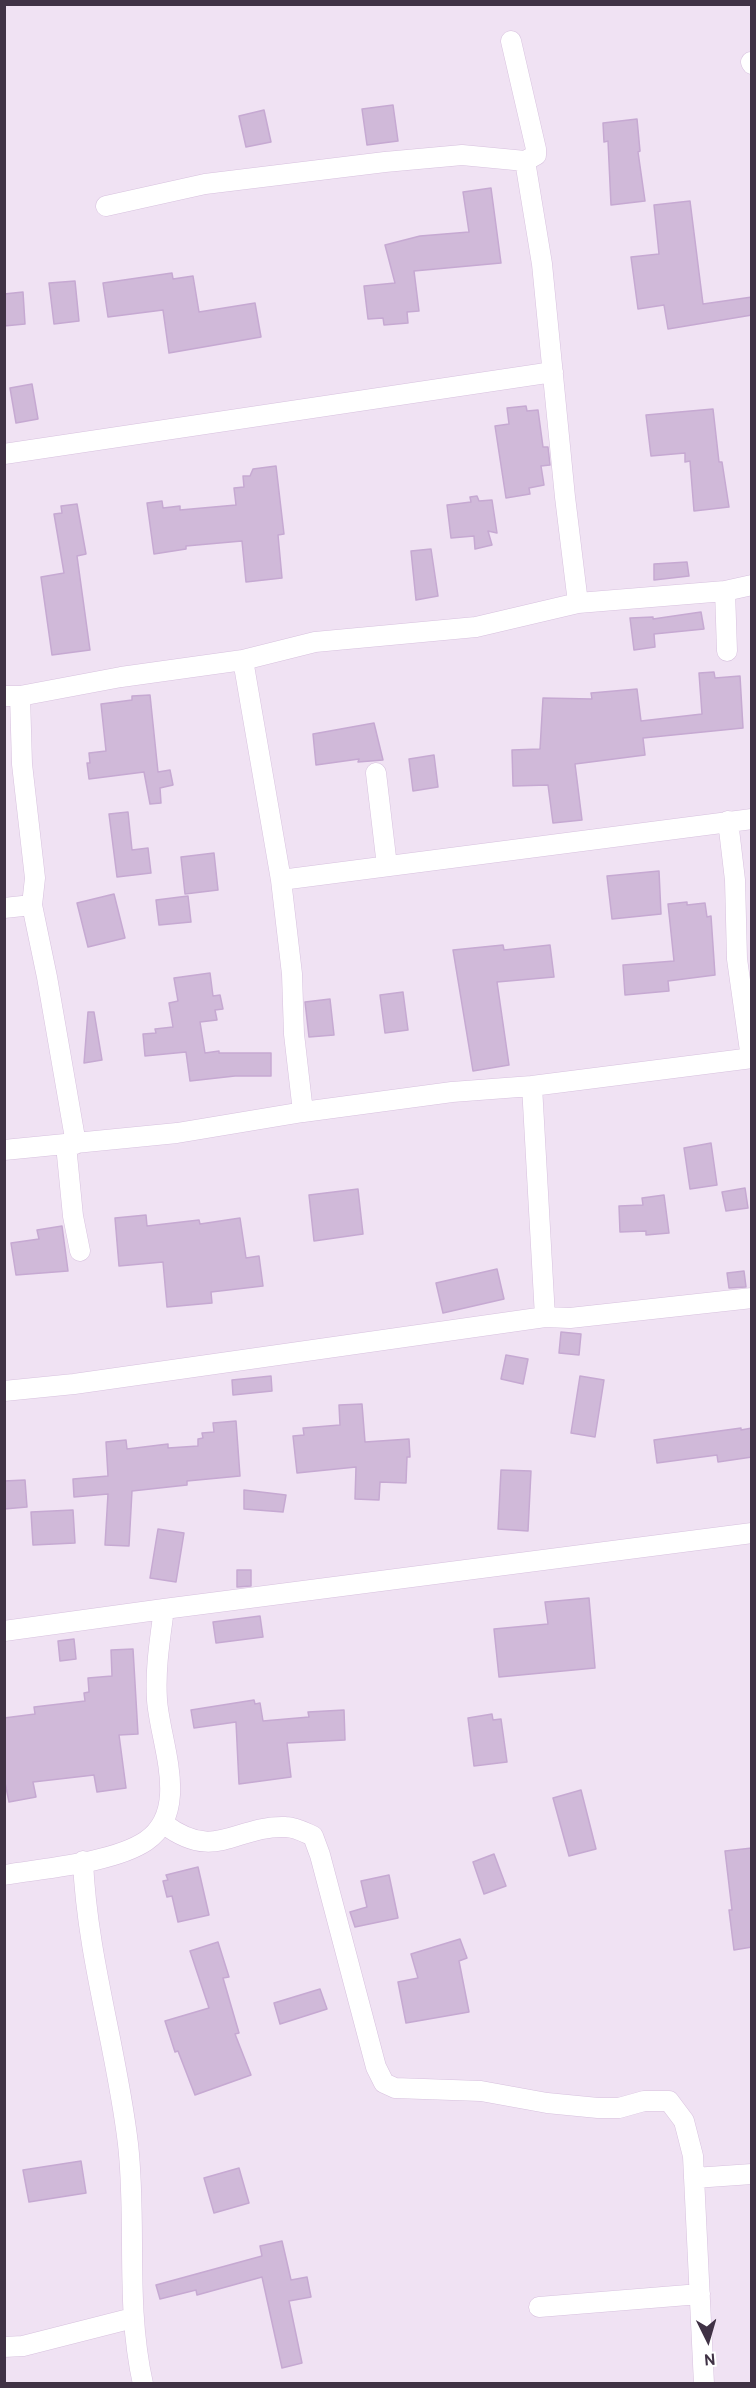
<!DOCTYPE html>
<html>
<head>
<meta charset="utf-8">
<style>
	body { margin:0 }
	#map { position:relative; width:756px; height:2388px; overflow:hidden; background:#f0e2f3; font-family:Overpass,sans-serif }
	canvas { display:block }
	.frame { position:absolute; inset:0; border:6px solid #403245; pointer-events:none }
	.north { position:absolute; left:678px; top:2310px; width:60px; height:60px; -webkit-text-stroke:4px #fff; paint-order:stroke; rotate:175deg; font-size:16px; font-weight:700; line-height:24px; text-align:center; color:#403245 }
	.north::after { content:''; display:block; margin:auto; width:21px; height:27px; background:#403245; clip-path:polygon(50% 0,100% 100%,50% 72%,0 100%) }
</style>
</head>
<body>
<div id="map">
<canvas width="756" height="2388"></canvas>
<div class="frame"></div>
<div class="north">N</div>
</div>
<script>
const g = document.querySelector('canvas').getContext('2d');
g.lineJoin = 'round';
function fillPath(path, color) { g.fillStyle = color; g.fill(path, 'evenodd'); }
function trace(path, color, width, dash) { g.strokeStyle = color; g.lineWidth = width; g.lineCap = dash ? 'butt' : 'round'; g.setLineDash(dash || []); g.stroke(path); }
const building = new Path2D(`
	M393 105 398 141 367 145 362 109Z
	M264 110 271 142 246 147 239 116Z
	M637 119 640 151 638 152 645 201 611 205 608 141 604 142 603 123Z
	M491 188 501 263 414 271 419 311 407 312 408 323 384 325 383 318 368 319 364 286 395 283 385 245 420 236 469 232 463 192Z
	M690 201 703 304 752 297V315L668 329 664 305 638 309 631 257 659 254 654 205Z
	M172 273 173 279 193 276 199 312 255 303 261 337 169 353 163 310 108 317 103 283Z
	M75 281 79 321 54 324 49 283Z
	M23 292 25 324 4 326V294Z
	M32 384 38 419 16 423 10 388Z
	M526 406 527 411 538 410 543 447H548L550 465 541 466 544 485 529 488 530 494 506 498 495 426 509 424 507 408Z
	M713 409 719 462H722L729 507 694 511 690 461 685 462V453L651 456 646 415Z
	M276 466 284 534 278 535 282 578 246 582 242 541 186 546V549L154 554 147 503 162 501 163 508 180 506V510L236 505 234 488 244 487 243 476H250L253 469Z
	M477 496 479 501 492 500 497 533 488 531 492 545 475 549 474 536 451 538 447 505 471 502 470 497Z
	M77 504 86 554 77 556 90 650 52 655 41 577 64 573 54 514 62 513 61 506Z
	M431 549 438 596 416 600 411 551Z
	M687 562 689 576 654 580V564Z
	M701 612 704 629 654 634 655 647 634 650 630 618 653 617V619Z
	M714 672 715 678 740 676 743 728 643 738 645 755 575 764 582 820 553 823 548 785 513 786 512 750 540 749 543 698 592 699 591 693 637 689 641 721 702 714 699 673Z
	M150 695 158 772 170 770 173 785 160 788 161 803 150 804 144 772 89 779 87 763H90L89 753 106 751 101 704 132 700V696Z
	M374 723 383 760 358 762 359 759 316 765 313 734Z
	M434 755 438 787 413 791 409 759Z
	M128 812 132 850 148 848 151 873 117 877 109 814Z
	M214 853 218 890 185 894 181 857Z
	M659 871 661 914 612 919 607 876Z
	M114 894 125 938 88 947 77 903Z
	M188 896 191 922 159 925 156 900Z
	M687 902V905L705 903 707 917 711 916 715 975 668 981 669 991 625 995 623 965 674 961 668 904Z
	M503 945 504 950 550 945 554 977 497 982 509 1065 473 1071 453 950Z
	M210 973 213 996 220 995 223 1009 215 1010 217 1020 200 1022 205 1053 219 1051V1053H271V1076H235L190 1081 186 1052 145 1056 143 1034 156 1033 155 1029 173 1027 169 1003 178 1001 174 978Z
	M403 992 408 1030 385 1033 380 995Z
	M330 999 334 1035 309 1037 305 1002Z
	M88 1012H94L102 1060 84 1063Z
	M711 1143 717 1185 690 1189 684 1148Z
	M745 1188 748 1208 726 1211 722 1192Z
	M358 1189 363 1234 314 1241 309 1195Z
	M664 1195 669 1233 646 1235V1231L620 1232 619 1206 643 1205 642 1198Z
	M146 1215 147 1226 199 1220 200 1224 240 1218 246 1258 259 1256 263 1286 211 1292 212 1303 167 1307 163 1262 119 1266 115 1218Z
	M62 1226 68 1271 16 1275 11 1243 39 1239 37 1230Z
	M497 1269 504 1299 443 1313 436 1283Z
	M744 1271 746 1287 729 1288 727 1273Z
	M561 1332 581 1334 579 1355 559 1353Z
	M506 1355 528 1359 523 1384 501 1379Z
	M271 1376 272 1391 233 1395 232 1380Z
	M580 1376 604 1380 595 1437 571 1433Z
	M362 1404 365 1442 409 1439 410 1457H407L406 1483 380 1482 379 1500 355 1499 356 1467 297 1473 293 1436 304 1435 303 1428 340 1425 339 1405Z
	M236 1421 240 1476 187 1481V1485L132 1491 129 1546 105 1545 108 1494 74 1497 73 1479 108 1476 106 1442 126 1440 127 1449 168 1444V1448L198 1446V1439L203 1438 202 1433 214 1432 213 1423Z
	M741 1428V1430L752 1428V1457L718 1462 717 1455 657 1463 654 1440Z
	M501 1470 531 1471 528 1531 498 1529Z
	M25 1480 27 1507 4 1509V1481Z
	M244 1490 286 1495 283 1512 244 1509Z
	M73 1510 75 1543 33 1545 31 1512Z
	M158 1529 184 1533 176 1582 150 1578Z
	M237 1570H251V1586L237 1587Z
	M589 1598 595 1668 499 1677 494 1629 548 1624 545 1602Z
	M260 1616 263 1637 216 1643 213 1622Z
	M74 1639 76 1659 60 1661 58 1641Z
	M133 1649 138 1734 119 1735 126 1788 97 1792 94 1775 33 1782 36 1797 9 1802 4 1778V1718L35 1714 34 1707 85 1701 84 1693 89 1692 88 1678 112 1676 111 1650Z
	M254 1700 255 1704 260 1703 263 1721 309 1717 308 1712 344 1710 345 1740 287 1743 291 1777 239 1784 236 1722 194 1728 191 1710Z
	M492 1714 493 1720 501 1719 507 1762 474 1766 468 1718Z
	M581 1790 596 1849 569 1856 553 1798Z
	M752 1848V1947L734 1950 729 1910H732L725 1851Z
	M494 1854 506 1886 484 1894 473 1862Z
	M198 1867 209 1915 178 1922 172 1896 167 1897 163 1881 168 1880 166 1875Z
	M389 1875 398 1918 355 1927 350 1912 367 1907 361 1881Z
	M460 1939 467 1958 459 1961 469 2012 406 2023 398 1982 418 1978 411 1954Z
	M218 1942 229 1977 223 1978 239 2033 235 2034 251 2075 195 2095 178 2051 175 2052 165 2021 209 2008 190 1951Z
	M320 1989 327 2009 280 2024 274 2003Z
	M81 2161 86 2193 29 2202 23 2170Z
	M239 2168 249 2203 214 2213 204 2178Z
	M282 2241 291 2280 307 2277 311 2297 289 2301 302 2363 282 2368 262 2277 197 2295 196 2290 160 2299 156 2285 262 2256 260 2246Z`);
const minor = new Path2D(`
	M511 41 536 149V155L525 161 542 264 565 497 578 603
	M751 62 752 64
	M106 206 205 184 385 162 462 155 525 161
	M4 454 553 372
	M725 591 727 651
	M243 660 281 880 292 974 294 1034 303 1112
	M4 696H20L121 677 243 660 315 642 476 627 578 603 725 591 752 585
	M20 696 22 764 35 878 32 905 47 977 76 1144
	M376 773 387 866
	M728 821 735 880 737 959 751 1058
	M281 880 752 819
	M4 908 32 905
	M66 1145 73 1216 80 1251
	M4 1150 177 1133 303 1112 452 1092 532 1086
	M545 1317 532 1086 752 1058
	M4 1391 74 1384 545 1317 570 1318 752 1298
	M4 1631 164 1609
	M164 1824C216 1863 235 1825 286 1827 295 1827 304 1832 313 1836L320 1855 376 2067 384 2083 395 2088 481 2091 547 2103 598 2108H619L644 2101H669L684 2121 693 2156 704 2384
	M83 1861C87 1957 117 2049 128 2144 137 2224 125 2304 143 2384
	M4 1875C44 1868 113 1863 146 1841 191 1810 160 1743 157 1700 155 1669 160 1639 164 1609L752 1533
	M694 2178 752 2174
	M539 2307 700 2294
	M4 2347 23 2346 133 2318`);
fillPath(building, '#d0b9d9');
trace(building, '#c6a9d2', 1.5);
trace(minor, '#d7c1de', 21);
trace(minor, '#fff', 20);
</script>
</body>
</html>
